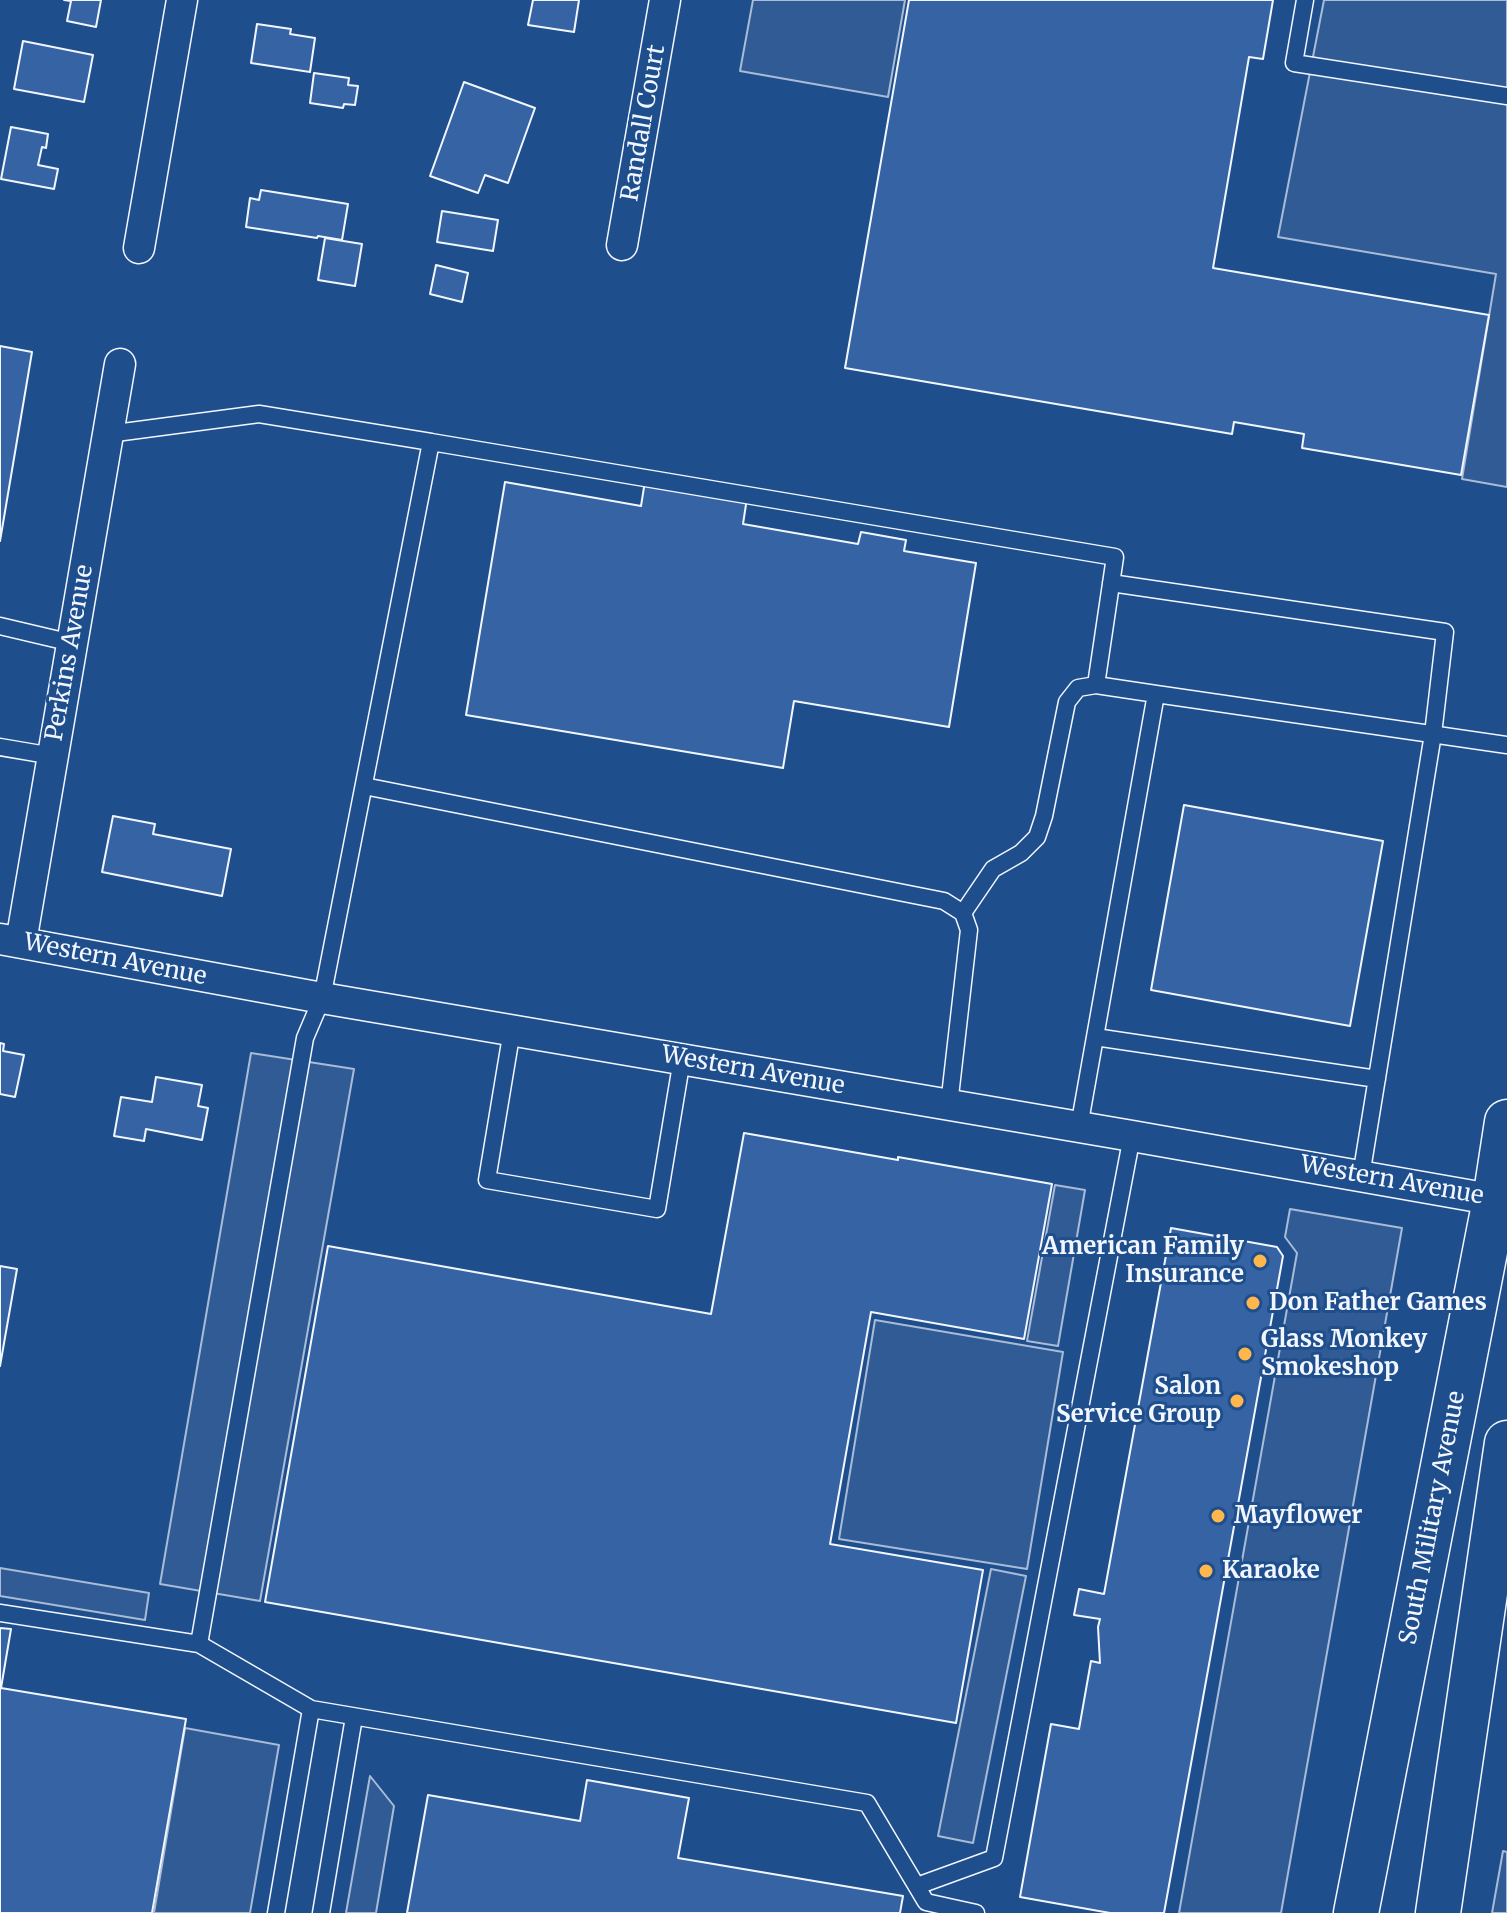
<!DOCTYPE html>
<html>
<head>
<meta charset="utf-8">
<style>
	body { margin:0 }
	canvas { display:block; background:#1f4e8c }
</style>
</head>
<body>
<canvas width="1507" height="1913"></canvas>
<script>
const g = document.querySelector('canvas').getContext('2d');
g.lineJoin = 'round';
function fillPath(path, color) { g.fillStyle = color; g.fill(path, 'evenodd'); }
function trace(path, color, width, dash) { g.strokeStyle = color; g.lineWidth = width; g.lineCap = dash ? 'butt' : 'round'; g.setLineDash(dash || []); g.stroke(path); }
function write(font, color, halo, rows, align = 'center') {
  g.font = font + ' Merriweather,serif'; g.lineWidth = 6; g.setLineDash([]); g.textBaseline = 'middle'; g.strokeStyle = halo; g.fillStyle = color; for (const [text, x, y, turn = 0] of rows) {
    g.save(); g.translate(x, y); g.rotate((+turn || 0) * Math.PI / 180); g.textAlign = isNaN(turn) ? turn : align; if (halo) g.strokeText(text, 0, 0); g.fillText(text, 0, 0); g.restore();
  }
}
const parking = new Path2D(`
	M753 0H905L888 97 740 71Z
	M1324 0H1507V487L1462 479 1496 274 1278 237Z
	M251 1053 354 1069 260 1601 160 1584Z
	M1055 1185 1085 1190 1058 1346 1027 1341Z
	M1290 1209 1402 1228 1281 1913H1179L1297 1253 1285 1237Z
	M875 1320 1063 1352 1027 1569 839 1539Z
	M0 1568 149 1593 145 1620 0 1596Z
	M991 1569 1026 1576 973 1843 938 1836Z
	M185 1728 279 1745 250 1913H154Z
	M370 1776 394 1806 376 1913H346Z
	M1503 1851 1507 1852V1913H1492Z`);
const building = new Path2D(`
	M64 0H101L96 27 67 21 71 1Z
	M533 0H579L574 32 528 25Z
	M909 0H1273L1263 59 1249 57 1213 268 1489 315 1461 475 1302 448 1304 434 1234 422 1232 434 845 368Z
	M257 24 291 29 290 34 315 38 310 72 251 63Z
	M23 41 93 55 84 102 14 89Z
	M314 73 349 78 348 85 358 86 355 105 344 104 343 108 310 103Z
	M464 82 535 108 508 183 485 175 478 193 430 176Z
	M11 127 48 134 46 148 42 147 38 165 58 169 54 189 1 179Z
	M261 190 348 204 342 240 318 236 317 238 246 227 250 198 259 200Z
	M442 211 498 220 493 251 437 242Z
	M325 238 362 244 355 286 318 280Z
	M436 265 468 273 462 302 430 294Z
	M0 346 32 352 0 541Z
	M645 481 747 498 743 524 858 544 861 532 906 540 904 551 976 563 949 727 794 701 783 768 466 715 505 482 641 506Z
	M1184 805 1383 841 1350 1026 1151 990Z
	M113 816 155 824 153 834 231 849 222 896 102 872Z
	M0 1043 4 1044 3 1051 24 1055 15 1097 0 1094Z
	M156 1077 202 1085 198 1106 208 1108 202 1140 146 1129 144 1141 114 1136 121 1097 152 1102Z
	M744 1133 898 1160V1157L1052 1184 1024 1339 871 1312 830 1544 983 1570 956 1723 265 1602 328 1246 711 1314Z
	M1171 1228 1277 1247 1283 1256 1164 1913H1110L1020 1897 1051 1724 1079 1729 1091 1661 1100 1663 1098 1627 1100 1619 1074 1615 1079 1589 1104 1594Z
	M0 1266 17 1269 0 1366Z
	M0 1628 11 1629 1 1688 186 1719 152 1913H0Z
	M587 1780 689 1798 678 1858 903 1896 900 1913H407L428 1795 580 1821Z`);
const lane = new Path2D(`
	M1305 0 1294 63 1507 96
	M108 434 259 414 431 442 322 998 305 1038 199 1644 311 1709 867 1803 926 1902 976 1913
	M431 442 1115 557 1096 685 1156 694 1079 1127
	M1111 583 1445 632 1433 734 1361 1176
	M0 626 72 643
	M1156 694 1507 745
	M0 747 53 756
	M364 786 944 901 963 913 969 930 949 1105
	M963 913 993 869 1021 853 1037 837 1044 816 1067 702 1078 688 1096 685
	M512 1030 487 1180 657 1209 682 1059
	M1095 1037 1377 1079
	M0 1613 199 1644
	M917 1886 994 1858 1132 1136
	M276 1913 311 1709
	M321 1913 354 1717`);
const street = new Path2D(`
	M622 245 665 0
	M139 248 182 0
	M0 939 322 998 1132 1136 1507 1202
	M21 942 120 364`);
const secondary = new Path2D(`
	M1356 1913 1495 1200 1507 1122
	M1438 1913 1507 1443`);
const markers = [
	[1260,1261,8,"#ffb74d"],
	[1253,1303,8,"#ffb74d"],
	[1245,1354,8,"#ffb74d"],
	[1237,1401,8,"#ffb74d"],
	[1218,1516,8,"#ffb74d"],
	[1206,1571,8,"#ffb74d"]
];
const streetNames = [
	["Randall Court",644,123,-80],
	["Perkins Avenue",70,653,-80],
	["Western Avenue",115,960,11],
	["Western Avenue",753,1071,10],
	["Western Avenue",1392,1181,10],
	["South Military Avenue",1433,1518,-79]
];
const poiNames = [
	["American Family",1244,1247,"right"],
	["Insurance",1244,1275,"right"],
	["Don Father Games",1269,1303],
	["Glass Monkey",1261,1340],
	["Smokeshop",1261,1368],
	["Salon",1221,1387,"right"],
	["Service Group",1221,1415,"right"],
	["Mayflower",1234,1516],
	["Karaoke",1222,1571]
];
fillPath(parking, '#305b95');
trace(parking, '#a8bbd7', 2);
fillPath(building, '#3563a3');
trace(building, '#f2f6ff', 2);
trace(lane, '#f2f6ff', 19);
trace(street, '#f2f6ff', 33);
trace(secondary, '#f2f6ff', 47);
trace(lane, '#1f4e8c', 16);
trace(street, '#1f4e8c', 30);
trace(secondary, '#1f4e8c', 44);
for (const [x, y, r, color] of markers) { const dot = new Path2D(); dot.arc(x, y, r, 0, 2 * Math.PI); g.fillStyle = color; g.fill(dot); trace(dot, '#1f4e8c', 3); }
write('24px', '#f2f6ff', '#1f4e8c', streetNames);
write('bold 24px', '#f2f6ff', '#1f4e8c', poiNames, 'left');
</script>
</body>
</html>
